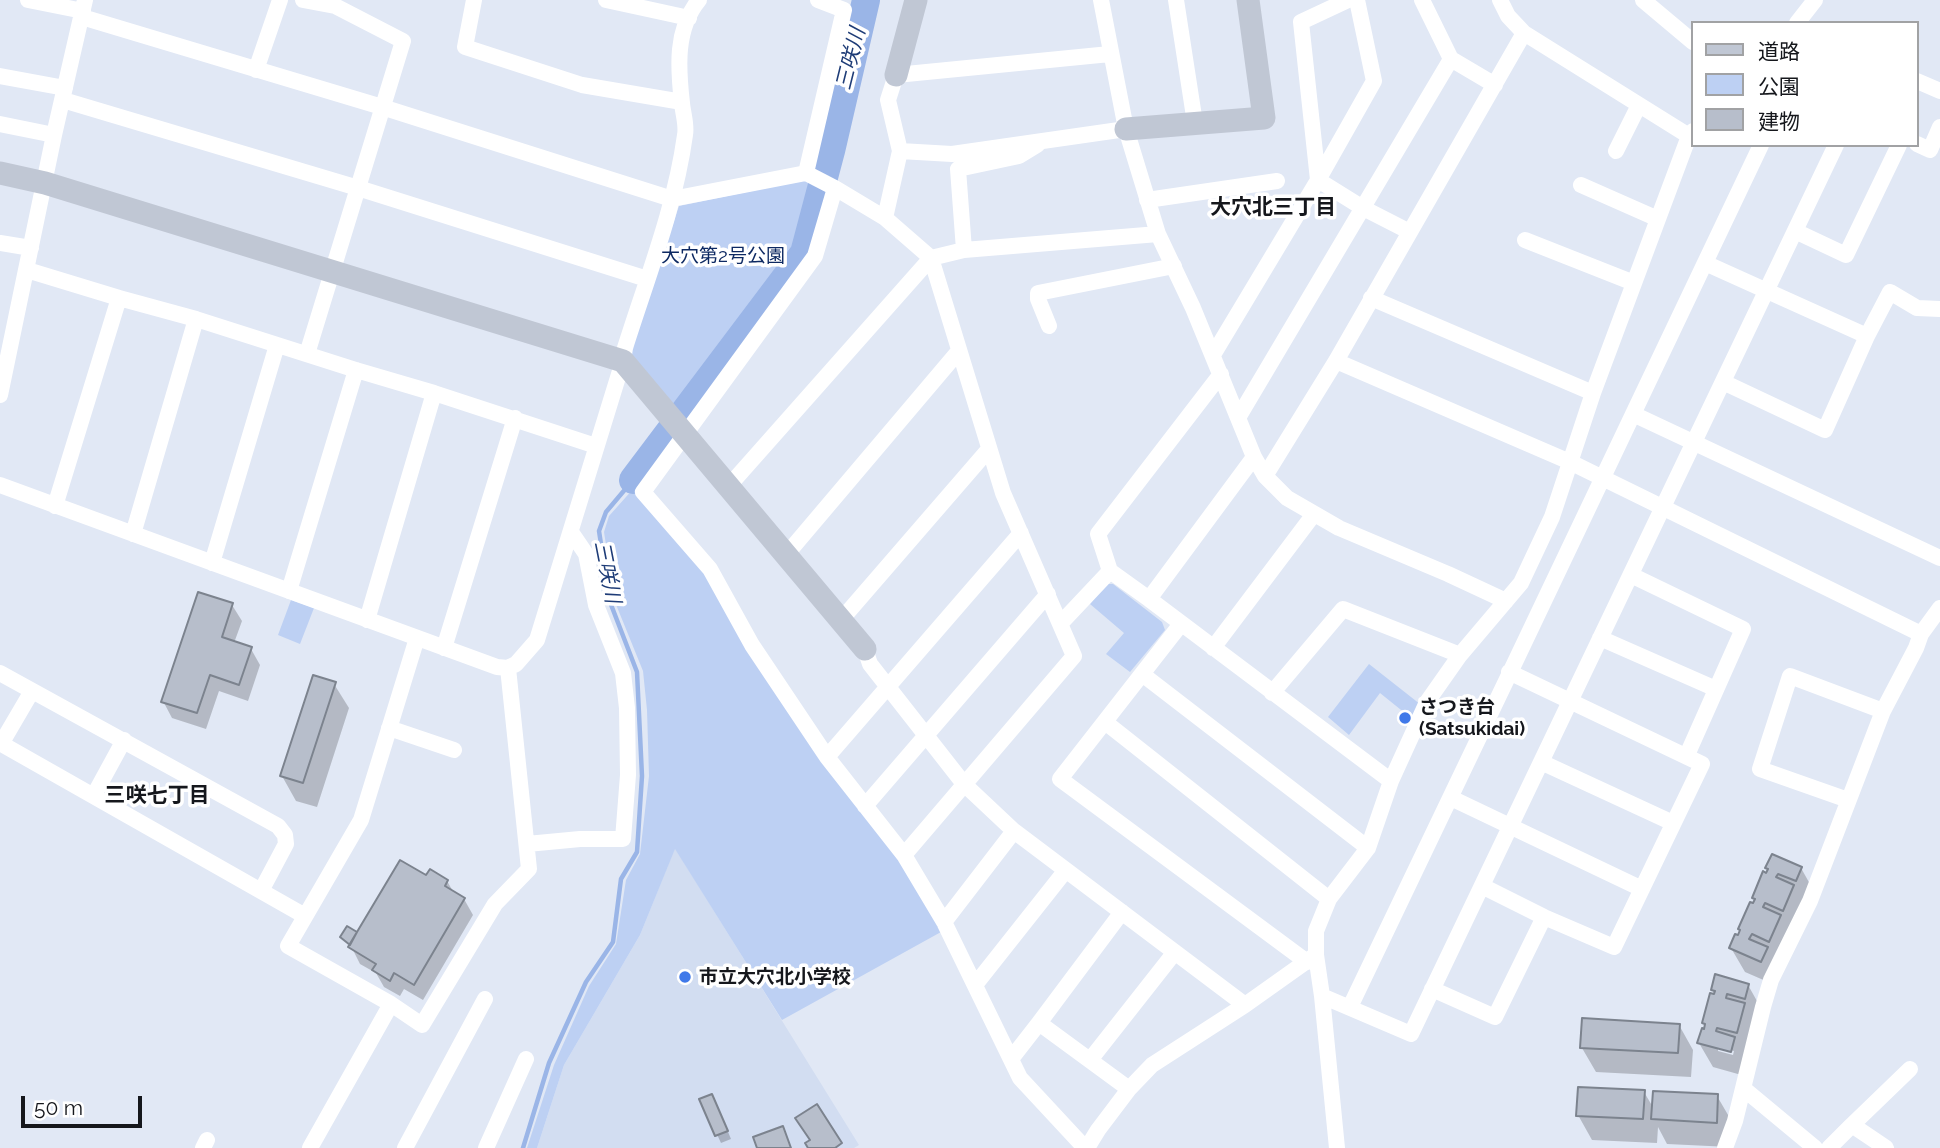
<!DOCTYPE html>
<html>
<head>
<meta charset="utf-8">
<style>
	body { margin:0 }
	#map { position:relative; width:1940px; height:1148px; overflow:hidden; background:#e1e8f5; font-family:Raleway,"Noto Sans JP",sans-serif }
	canvas { display:block }
	.legend { position:absolute; left:1691px; top:21px; width:228px; height:126px; box-sizing:border-box; background:#fff; border:2px solid #a1a2a4; margin:0; padding:9px 12px; list-style:none; font-size:21px; color:#15171c }
	.legend li { display:flex; align-items:center; gap:14px; height:35px }
	.legend b { width:35px; border:2px solid #a1a2a4 }
	.scale { position:absolute; left:21px; top:1096px; width:121px; height:32px; box-sizing:border-box; border:4px solid #15171c; border-top:0; padding-left:9px; font-size:21px; line-height:24px; white-space:nowrap; color:#15171c; -webkit-text-stroke:5px #fff; paint-order:stroke }
</style>
</head>
<body>
<div id="map">
<canvas width="1940" height="1148"></canvas>
<ul class="legend">
<li><b style="height:9px;background:#c0c7d4"></b>道路</li>
<li><b style="height:19px;background:#bdd0f3"></b>公園</li>
<li><b style="height:19px;background:#b7becb"></b>建物</li>
</ul>
<div class="scale">50 m</div>
</div>
<script>
const g = document.querySelector('canvas').getContext('2d');
g.lineJoin = 'round';
function fillPath(path, color) { g.fillStyle = color; g.fill(path, 'evenodd'); }
function trace(path, color, width, dash) { g.strokeStyle = color; g.lineWidth = width; g.lineCap = dash ? 'butt' : 'round'; g.setLineDash(dash || []); g.stroke(path); }
function write(font, color, halo, rows, align = 'center') {
  g.font = font + ' Raleway,"Noto Sans JP",sans-serif'; g.lineWidth = 7; g.setLineDash([]); g.textBaseline = 'middle'; g.strokeStyle = halo; g.fillStyle = color; for (const [text, x, y, turn = 0] of rows) {
    g.save(); g.translate(x, y); g.rotate((+turn || 0) * Math.PI / 180); g.textAlign = isNaN(turn) ? turn : align; if (halo) g.strokeText(text, 0, 0); g.fillText(text, 0, 0); g.restore();
  }
}
const built = new Path2D(`
	M675 848 859 1145 854 1148H537L564 1065 640 935Z`);
const green = new Path2D(`
	M805 180 814 188 800 250 679 414 630 353 679 206Z
	M634 488 703 570 901 858 941 932 782 1020 675 849 640 935 564 1065 537 1148H527L554 1065 589 986 616 944 626 880 640 854 649 776 647 710 643 671 615 602 604 532 609 516Z
	M1105 584H1113L1162 622 1165 630 1130 672 1106 654 1124 633 1090 604Z
	M291 600 314 608 300 644 278 635Z
	M1369 664 1425 708 1416 722 1380 693 1349 735 1328 717Z`);
const shadow = new Path2D(`
	M232 605 242 621 234 643 251 649 260 665 248 701 219 691 206 729 172 718 163 701Z
	M334 684 349 708 317 807 296 801 282 776Z
	M1767 868H1801L1815 893 1775 985 1745 972 1731 948 1739 937 1754 906 1756 902 1754 898 1767 875 1769 871Z
	M427 878 447 881 454 893 464 899 473 915 423 1000 404 989 400 996 384 987 376 973 360 964 351 946 342 937 358 935Z
	M1748 985 1762 1010 1745 1076 1713 1067 1699 1043 1706 1027 1704 1023 1717 997 1712 990ZM1718 1047 1734 1051 1733 1055 1718 1051Z
	M1679 1025 1693 1050 1691 1077 1596 1072 1582 1048Z
	M1644 1092 1654 1109 1717 1096 1731 1120 1730 1147 1667 1144 1658 1127 1657 1143 1592 1140 1578 1115Z
	M701 1100 716 1103 731 1139 721 1143Z`);
const stream = new Path2D(`
	M523 1148 549 1063 586 982 613 942 621 879 637 852 642 776 637 672 610 602 599 531 606 512 633 480`);
const river = new Path2D(`
	M633 480 804 253 831 151 866 0`);
const building = new Path2D(`
	M198 592 233 603 222 637 252 647 239 685 210 675 197 713 161 702Z
	M313 675 336 682 303 783 280 776Z
	M1772 854 1802 867 1796 881 1778 874 1776 877 1794 885 1783 911 1765 903 1763 907 1781 915 1769 942 1752 934 1749 939 1768 947 1761 962 1729 948 1735 934 1738 935 1740 930 1738 929 1750 902 1753 903 1755 899 1752 898 1763 871 1766 873 1768 869 1765 868Z
	M400 860 426 875 430 869 448 880 445 886 465 898 414 985 394 973 390 981 372 970 376 964 348 947Z
	M347 926 357 932 350 945 340 937Z
	M1715 974 1749 984 1745 999 1727 994 1726 998 1745 1003 1737 1033 1717 1028 1716 1031 1735 1037 1731 1052 1697 1043 1702 1028 1704 1029 1705 1024 1702 1023 1710 993 1714 994 1715 991 1711 990Z
	M1582 1018 1680 1024 1678 1053 1580 1048Z
	M1578 1087 1645 1090 1643 1119 1576 1116Z
	M1653 1091 1718 1094 1717 1123 1651 1119Z
	M712 1094 728 1131 715 1136 699 1099Z
	M817 1104 842 1143 835 1148H808L805 1143 810 1140 795 1118Z
	M783 1126 791 1148H757L753 1137Z`);
const street = new Path2D(`
	M28 0 83 11
	M303 0 335 6 403 41 307 354
	M474 0 465 47 582 85 682 102
	M606 0 689 18
	M1101 0 1126 129 1158 234 1193 308 1254 457 1265 476 1287 498 1339 528 1448 574 1506 601
	M1176 0 1195 123
	M1348 0 1301 22 1318 180 1363 208 1410 232
	M1422 0 1451 59 1495 85
	M1500 0 1508 16 1524 33 1689 136
	M1643 0 1693 42
	M82 17 382 107 672 199 806 173 835 188 885 218 931 258 1003 493 1074 656 904 855
	M1797 23 1815 0
	M256 70 280 0
	M0 76 65 88
	M1917 81 1940 91
	M63 100 358 188 647 279
	M0 124 54 135
	M1917 144 1930 150 1940 127
	M900 151 952 154 1126 129
	M1616 151 1639 105
	M806 173 844 10 818 0
	M1581 185 1658 219
	M835 188 815 256 643 492 710 569 752 645 827 757 904 855 944 922 1020 1078 1085 1148
	M1147 200 1277 181
	M885 218 900 151 888 100 896 75 1110 54
	M1795 231 1846 255 1899 145
	M1525 240 1634 283
	M0 243 31 248
	M964 250 958 169 1019 156 1037 145
	M1705 263 1867 336
	M27 270 119 298 196 319 356 370 434 393 596 446
	M1371 298 1593 393
	M1049 326 1038 299V293L1174 266
	M1213 355 1318 180 1374 81 1357 0
	M1336 361 1570 462 1921 634
	M1723 382 1825 430 1867 336 1890 292 1917 308 1940 309
	M0 395 54 135 85 0
	M1633 414 1940 558
	M1238 418 1451 59
	M1265 476 1336 361 1524 33
	M0 485 497 667 508 668 516 664 537 640 623 361 625 348C647 278 675 208 685 135 687 125 683 114 682 103 678 68 675 29 699 0
	M728 487 931 258 964 250 1158 234
	M55 506 119 298
	M133 534 196 319
	M786 555 958 352
	M212 563 277 345
	M1110 571 1098 534 1221 374
	M1631 575 1743 629 1687 755
	M289 591 356 370
	M1149 599 1254 457
	M367 620 434 393
	M841 620 989 449
	M1061 623 1110 571 1149 599 1391 781
	M1181 624 1060 779 1307 962
	M417 638 361 820 288 946 391 1004 422 1025 495 904 529 869 508 668
	M1600 638 1716 689
	M444 648 515 418
	M1213 648 1314 514
	M865 649 870 664 964 784 1014 831 1245 1005
	M0 673 278 826 285 835 286 844 261 891
	M1142 674 1368 848
	M1272 693 1343 609 1460 655
	M1105 722 1329 899
	M389 728 454 750
	M0 743 305 916
	M1 744 32 691
	M827 757 1021 533
	M1541 762 1673 823
	M94 795 124 740
	M1451 798 1642 889
	M1848 800 1760 769 1790 676 1883 711
	M865 806 1048 594
	M527 844 580 839H623L628 775 627 708 623 673 596 605 586 554 571 532
	M1482 886 1544 917 1614 947 1702 764 1509 672
	M944 922 1014 831
	M975 985 1066 870
	M1432 989 1495 1017 1544 917
	M1322 996 1411 1034 1836 145
	M1350 1007C1488 720 1624 433 1761 145
	M1039 1023 1129 1089
	M1011 1059 1039 1023 1122 912
	M1090 1060 1175 952
	M1744 1089 1815 1148
	M1852 1125 1910 1069
	M203 1148 207 1140
	M310 1148 391 1004
	M405 1148 485 999
	M486 1148 526 1059
	M1087 1148 1098 1130 1129 1089 1152 1065 1245 1005 1314 956
	M1337 1148 1322 996 1316 955V931L1329 899 1368 848 1391 781 1427 702 1460 655 1521 583 1552 517 1593 393 1689 136 1693 131
	M1725 1148 1735 1121 1763 1007 1771 980 1810 901 1883 711 1916 648 1921 634 1940 608
	M1829 1148 1852 1125 1886 1148`);
const secondary = new Path2D(`
	M896 75 916 0
	M1126 129 1264 118 1248 0
	M0 173 45 183 623 361 865 649`);
const markers = [
	[1405,718,7,"#4079e9"],
	[685,977,7,"#4079e9"]
];
const parkNames = [
	["大穴第2号公園",723,256]
];
const poiNames = [
	["さつき台",1419,707],
	["(Satsukidai)",1419,729],
	["市立大穴北小学校",699,977]
];
const waterNames = [
	["三咲川",851,59,-76],
	["三咲川",607,572,79]
];
const neighbourhoodNames = [
	["大穴北三丁目",1273,208],
	["三咲七丁目",157,796]
];
fillPath(built, '#d2ddf1');
fillPath(green, '#bdd0f3');
fillPath(shadow, '#0003');
trace(stream, '#9ab5e7', 4.5);
trace(river, '#9ab5e7', 28);
fillPath(building, '#b7becb');
trace(building, '#7c838e', 2);
trace(street, '#fff', 16);
trace(secondary, '#c0c7d4', 23);
for (const [x, y, r, color] of markers) { const dot = new Path2D(); dot.arc(x, y, r, 0, 2 * Math.PI); g.fillStyle = color; g.fill(dot); trace(dot, '#fff', 2.5); }
write('19px', '#0d2962', '#fff', parkNames);
write('bold 19px', '#15171c', '#fff', poiNames, 'left');
write('italic 21px', '#1e3c77', '#fff', waterNames);
write('bold 21px', '#15171c', '#fff', neighbourhoodNames);
</script>
</body>
</html>
